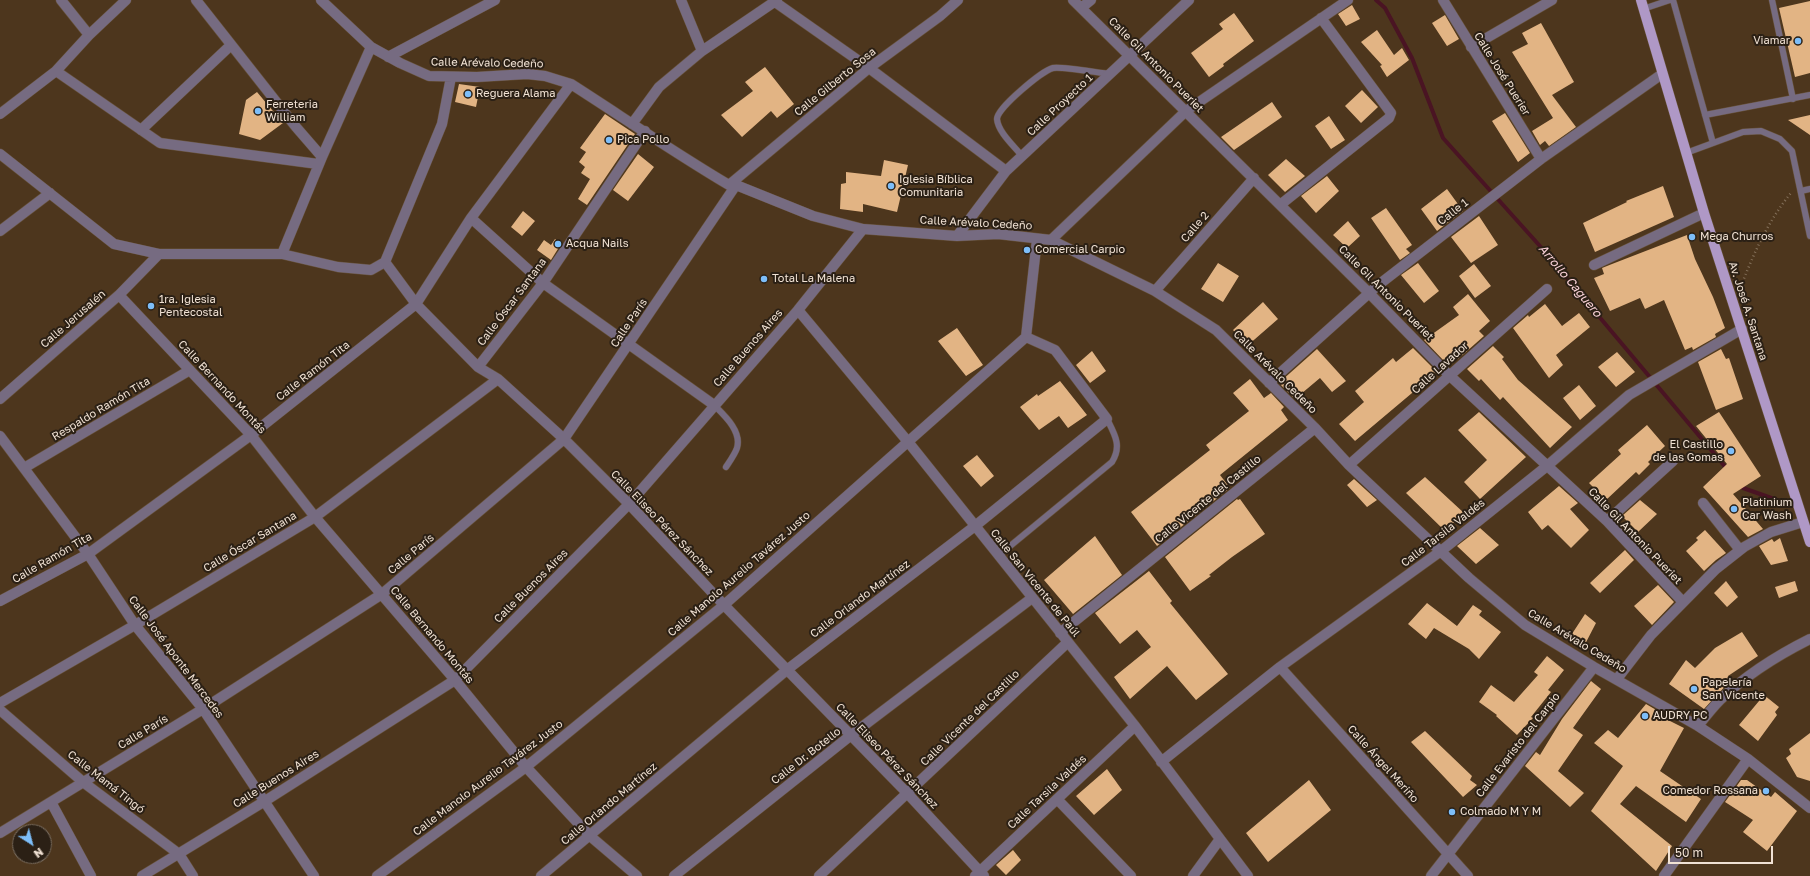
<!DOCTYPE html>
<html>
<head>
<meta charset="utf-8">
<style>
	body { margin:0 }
	#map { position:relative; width:1810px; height:876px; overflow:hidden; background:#4d361d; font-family:"Golos Text",sans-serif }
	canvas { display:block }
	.north { position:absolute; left:12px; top:824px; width:40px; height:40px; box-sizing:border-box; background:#2b2015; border:1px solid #7a6e61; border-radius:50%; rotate:144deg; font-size:11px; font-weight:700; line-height:16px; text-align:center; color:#f1e2d4 }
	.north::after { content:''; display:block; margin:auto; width:14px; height:18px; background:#7dbef9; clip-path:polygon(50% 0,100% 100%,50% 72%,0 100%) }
	.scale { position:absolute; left:1668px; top:846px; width:105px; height:18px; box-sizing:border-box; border:2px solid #f1e2d4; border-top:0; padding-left:5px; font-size:12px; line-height:14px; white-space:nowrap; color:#f1e2d4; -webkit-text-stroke:3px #2b2015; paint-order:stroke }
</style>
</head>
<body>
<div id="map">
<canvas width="1810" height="876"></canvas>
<div class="north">N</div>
<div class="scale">50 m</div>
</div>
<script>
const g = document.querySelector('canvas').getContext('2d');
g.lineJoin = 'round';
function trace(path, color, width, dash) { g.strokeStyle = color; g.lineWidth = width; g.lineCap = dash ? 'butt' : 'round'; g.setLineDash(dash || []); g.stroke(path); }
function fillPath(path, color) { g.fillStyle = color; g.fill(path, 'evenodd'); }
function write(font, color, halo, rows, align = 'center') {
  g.font = font + ' "Golos Text",sans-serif'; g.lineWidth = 4; g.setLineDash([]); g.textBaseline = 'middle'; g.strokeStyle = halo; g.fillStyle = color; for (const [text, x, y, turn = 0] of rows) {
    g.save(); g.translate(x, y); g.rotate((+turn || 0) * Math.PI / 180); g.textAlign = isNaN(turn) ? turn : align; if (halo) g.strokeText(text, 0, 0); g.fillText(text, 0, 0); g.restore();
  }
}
const stream = new Path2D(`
	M1376 0 1385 8 1412 58 1443 138 1539 245 1727 469
	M1740 485 1743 488 1797 507`);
const building = new Path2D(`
	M1810 1V73L1795 77 1779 8Z
	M1352 5 1360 19 1346 26 1338 14Z
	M1234 13 1254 41 1223 64 1224 66 1209 77 1191 53 1223 29 1219 24Z
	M1445 15 1459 39 1447 46 1432 23Z
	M1541 23 1574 82 1552 95 1576 127 1549 146 1545 141 1540 145 1532 131 1553 118 1512 52 1528 44 1522 33Z
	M1377 30 1394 55 1402 48 1409 60 1387 77 1380 66 1382 65 1361 42Z
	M765 67 794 104 777 118 771 111 742 137 721 115 753 91 745 82Z
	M459 84 480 87 476 107 455 102Z
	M1362 90 1378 107 1361 123 1345 106Z
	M257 92 283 123 260 140 239 134 246 100Z
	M1272 102 1282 117 1234 150 1221 137Z
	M1505 113 1530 153 1518 162 1492 121Z
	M605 114 635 134 587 205 578 199 590 179 581 173 585 167 579 162 586 152 580 148Z
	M1810 115V135L1788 120Z
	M1329 116 1345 140 1331 149 1315 126Z
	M638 154 654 167 628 201 613 190Z
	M1286 159 1305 176 1285 192 1268 175Z
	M884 160 908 165 897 212 863 204V212L840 209 841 184 846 183V172L881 176Z
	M1327 176 1339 191 1316 213 1301 196Z
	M1663 186 1674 217 1595 252 1583 223 1627 202 1626 201Z
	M1447 189 1463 211 1437 231 1421 209Z
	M1386 208 1412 245 1406 249 1410 253 1400 260 1371 218Z
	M523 211 535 221 522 236 511 227Z
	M1479 216 1498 245 1471 263 1451 237Z
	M1348 221 1360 236 1347 248 1333 235Z
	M1687 235 1695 259 1713 297 1725 328 1715 334 1716 337 1693 350 1692 347 1685 350 1664 300 1645 309 1640 298 1610 311 1594 278 1604 274 1602 268 1612 264Z
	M555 239 561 244 551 260 537 250 544 240 551 245Z
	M1218 263 1239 276 1223 302 1201 289Z
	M1418 263 1439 291 1424 303 1401 275Z
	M1474 264 1491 286 1475 298 1459 276Z
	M1468 294 1490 321 1479 331 1484 336 1458 359 1454 354 1445 362 1424 340 1459 315 1453 307Z
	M1263 302 1278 319 1247 346 1233 330Z
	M1545 304 1562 326 1579 313 1590 327 1556 355 1563 365 1549 378 1513 328 1528 315 1529 317Z
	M957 328 983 365 966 376 938 341Z
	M1493 346 1504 357 1502 359 1518 380 1572 427 1550 448 1503 397 1500 400 1481 379 1479 381 1467 369Z
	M1413 348 1437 372 1355 441 1339 424 1364 402 1355 391 1393 358 1396 362Z
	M1317 349 1346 381 1332 392 1320 378 1295 399 1281 385 1283 383 1281 381Z
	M1721 349 1726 359 1729 358 1743 399 1716 410 1698 362Z
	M1092 351 1106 371 1090 383 1076 365Z
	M1617 352 1635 372 1616 387 1598 367Z
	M1250 379 1264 398 1271 393 1284 407 1281 410 1288 420 1220 475 1230 488 1157 546 1131 512 1210 450 1206 445 1249 411 1233 393Z
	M1060 381 1087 415 1068 428 1059 416 1039 430 1020 407 1037 394 1038 396Z
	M1579 385 1596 406 1580 420 1563 398Z
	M1479 412 1526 457 1480 499 1464 482 1487 460 1458 430Z
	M1719 412 1761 476 1733 494 1763 529 1748 537 1703 487 1727 464 1696 426Z
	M1647 425 1665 446 1648 462 1650 464 1639 475 1636 472 1606 500 1589 483 1621 454 1618 450Z
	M977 455 994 476 981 487 963 466Z
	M1425 477 1464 513 1445 531 1406 493Z
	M1354 479 1377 500 1367 507 1347 485Z
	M1559 486 1578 503 1570 509 1589 530 1571 548 1548 525 1542 530 1528 512Z
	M1237 499 1238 500 1240 499 1265 534 1232 557 1209 575 1211 576 1190 591 1165 557Z
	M1640 500 1657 514 1638 532 1622 516Z
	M1480 528 1499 545 1476 564 1457 546Z
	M1705 530 1726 553 1716 560 1704 571 1686 551 1698 540 1696 538Z
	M1095 536 1122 575 1073 614 1044 580Z
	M1780 538 1788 561 1771 565 1759 546 1772 539 1774 542Z
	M1625 550 1634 560 1600 593 1590 583Z
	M1149 571 1172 601 1170 603 1228 674 1196 700 1167 666 1130 699 1114 677 1151 647 1137 630 1120 644 1095 613Z
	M1726 581 1738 597 1727 607 1714 593Z
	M1795 581 1798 591 1779 598 1775 587Z
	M1658 585 1674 602 1652 625 1634 606Z
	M1427 603 1457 626 1473 605 1482 611 1479 615 1501 632 1479 659 1469 649 1434 628 1426 639 1408 624Z
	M1585 614 1596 623 1582 650 1568 640Z
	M1742 632 1758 656 1728 676 1731 680 1704 709 1669 684 1686 660 1695 668 1715 648Z
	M1547 656 1564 670 1548 690 1551 692 1531 717 1533 718 1517 735 1496 716 1497 715 1479 702 1491 685 1514 702 1538 675 1534 672Z
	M1591 681 1601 689 1573 728 1583 735 1558 771 1584 793 1570 807 1525 766 1536 752 1540 755 1562 719Z
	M1764 695 1779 707 1775 712 1777 715 1758 741 1739 725Z
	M1646 704 1658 711 1656 714 1684 728 1660 771 1701 799 1686 822 1636 786 1620 804 1672 846 1656 871 1591 811 1623 766 1594 743 1608 730 1618 738Z
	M1425 731 1472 776 1470 780 1477 785 1463 797 1411 742Z
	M1810 733V781L1797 777 1786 758 1791 754 1789 749Z
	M1107 769 1122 790 1094 815 1076 796Z
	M1309 780 1331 810 1268 862 1246 833Z
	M1741 780H1747L1771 797 1775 792 1797 811 1767 851 1743 832 1753 820 1725 802Z
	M1013 850 1021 860 1006 875 996 865Z`);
const path = new Path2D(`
	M1741 286C1754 253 1768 221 1791 193`);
const lane = new Path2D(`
	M1673 0 1713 143
	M1772 0 1793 99
	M1643 9 1670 0
	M1705 115 1810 95
	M1686 153 1743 132 1761 131 1780 139 1792 151 1810 236
	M1022 156C1014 146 998 132 997 119 997 108 1042 71 1053 68 1061 66 1099 73 1111 74
	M1801 191 1810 189
	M714 405C724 415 742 431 737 448 735 454 730 461 726 467
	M998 556 1112 462C1122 446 1115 435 1107 419`);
const street = new Path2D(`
	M61 0 89 35
	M196 0 296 127 322 157
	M321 0 371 47 400 63 429 76 477 77 527 74 545 76 571 84C624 118 675 153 729 185H736L813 216 863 229 957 236 998 234 1051 240 1155 291 1216 330 1315 428 1349 465 1469 578 1525 625 1594 667 1698 726 1748 759 1810 808
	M681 0 702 51
	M1073 0 1369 293 1449 375 1607 521 1683 602
	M1443 0 1541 159
	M775 2 869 68 1006 171
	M1081 8 1091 0
	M1471 47 1552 0
	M388 57 495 0
	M56 71 160 143 318 164
	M0 114 56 71 89 35 126 0
	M632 124 659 87 702 51 777 0
	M141 130 231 45
	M0 154 114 244 159 254H282L338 267 371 270 385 262 442 124 451 77
	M729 185 869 68 940 16 958 0
	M1280 205 1389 118 1391 113 1321 18
	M471 218 543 283 714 405
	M0 231 50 193
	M957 236 1006 171 1189 0
	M1051 240 1186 111 1348 0
	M282 254 322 157 371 47
	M385 262 416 304 478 367 498 379 564 439 629 504 724 605 908 794 984 876
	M1594 265 1704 213
	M1155 291 1254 178
	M119 295 251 435 315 517 455 680 526 767 590 836 637 876
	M798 310 909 443 1135 726 1248 876
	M478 367 543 283 645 131
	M1269 383 1377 286 1541 159 1662 74
	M0 399 119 295 159 254
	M0 436 88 554 135 625 203 709 314 876
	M1349 465 1547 289
	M24 468 190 370
	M1703 503 1740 550
	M1607 521 1673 461
	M0 601 88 554 251 435 416 304 471 218 571 84
	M1060 633 1315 428
	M1280 667 1468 876
	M1617 679 1651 635 1716 569 1744 547 1771 532 1803 522
	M0 703 135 625 315 517 498 379
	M0 710 83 782 179 854 193 876
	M1698 726C1705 717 1712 708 1720 700 1746 675 1778 655 1810 639
	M1161 762 1280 667 1441 551 1547 466 1629 395 1742 329
	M1057 799 1131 876
	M51 802 91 876
	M0 833 203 709 382 594 564 439 736 185
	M142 876 265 801 455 680 629 504 798 310 863 229
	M377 876 526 767 724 605 1026 337 1037 239
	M541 876 788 669 975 526 1107 419 1055 350 1026 337
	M674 876 850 736 1032 598
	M819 876 1068 642
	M975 876 1135 726
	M1193 876 1220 839
	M1431 876 1594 667
	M1664 876 1748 759`);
const primary = new Path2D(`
	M1641 0 1704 213 1810 542`);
const markers = [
	[1798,41,4,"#7dbef9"],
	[468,94,4,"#7dbef9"],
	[258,111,4,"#7dbef9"],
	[609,140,4,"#7dbef9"],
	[891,186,4,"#7dbef9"],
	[1692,237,4,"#7dbef9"],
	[558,244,4,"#7dbef9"],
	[1027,250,4,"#7dbef9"],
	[764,279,4,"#7dbef9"],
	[151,306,4,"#7dbef9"],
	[1731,451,4,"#7dbef9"],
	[1734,509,4,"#7dbef9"],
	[1694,689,4,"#7dbef9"],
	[1645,716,4,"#7dbef9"],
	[1766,791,4,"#7dbef9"],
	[1452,812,4,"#7dbef9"]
];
const poiNames = [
	["Viamar",1790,41,"right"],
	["Reguera Alama",476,94],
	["Ferreteria",266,105],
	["William",266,118],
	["Pica Pollo",617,140],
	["Iglesia Bíblica",899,180],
	["Comunitaria",899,193],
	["Mega Churros",1700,237],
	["Acqua Nails",566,244],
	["Comercial Carpio",1035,250],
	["Total La Malena",772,279],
	["1ra. Iglesia",159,300],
	["Pentecostal",159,313],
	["El Castillo",1723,445,"right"],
	["de las Gomas",1723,458,"right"],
	["Platinium",1742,503],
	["Car Wash",1742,516],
	["Papelería",1702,683],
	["San Vicente",1702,696],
	["AUDRY PC",1653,716],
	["Comedor Rossana",1758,791,"right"],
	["Colmado M Y M",1460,812]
];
const streetNames = [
	["Calle Arévalo Cedeño",487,63,1],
	["Calle Gil Antonio Pueriet",1156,65,45],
	["Calle José Puerier",1502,74,58],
	["Calle Gilberto Sosa",835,82,-39],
	["Calle Proyecto 1",1060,105,-43],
	["Calle 1",1453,212,-38],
	["Calle Arévalo Cedeño",976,223,3],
	["Calle 2",1195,227,-49],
	["Calle Gil Antonio Pueriet",1386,293,45],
	["Calle Óscar Santana",512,302,-53],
	["Av. José A. Santana",1748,311,72],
	["Calle Jerusalén",73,319,-41],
	["Calle París",629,323,-56],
	["Calle Buenos Aires",748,348,-49],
	["Calle Lavador",1440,368,-42],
	["Calle Ramón Tita",313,371,-38],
	["Calle Arévalo Cedeño",1275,372,45],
	["Calle Bernando Montás",222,387,47],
	["Respaldo Ramón Tita",101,409,-31],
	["Calle Vicente del Castillo",1208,499,-39],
	["Calle Eliseo Pérez Sánchez",662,523,46],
	["Calle Tarsila Valdés",1443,533,-38],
	["Calle Gil Antonio Pueriet",1635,536,46],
	["Calle Óscar Santana",250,542,-31],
	["Calle París",411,554,-40],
	["Calle Ramón Tita",52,558,-30],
	["Calle Manolo Aurelio Tavárez Justo",739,574,-41],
	["Calle San Vicente de Paúl",1035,583,51],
	["Calle Buenos Aires",531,586,-45],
	["Calle Orlando Martínez",860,599,-37],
	["Calle Bernando Montás",432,635,50],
	["Calle Arévalo Cedeño",1577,641,31],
	["Calle José Aponte Mercedes",176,657,53],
	["Calle Vicente del Castillo",970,718,-44],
	["Calle París",143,732,-31],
	["Calle Evaristo del Carpio",1518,745,-52],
	["Calle Dr. Botello",806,756,-38],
	["Calle Eliseo Pérez Sánchez",887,756,46],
	["Calle Ángel Meriño",1383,764,48],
	["Calle Manolo Aurelio Tavárez Justo",488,778,-37],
	["Calle Buenos Aires",276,779,-32],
	["Calle Mamá Tingó",106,782,38],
	["Calle Tarsila Valdés",1047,792,-43],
	["Calle Orlando Martínez",609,804,-40]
];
const waterNames = [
	["Arrollo Caguero",1570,281,50]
];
trace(stream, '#4a1423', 4);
fillPath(building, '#e2b484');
trace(lane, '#67523a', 7);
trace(street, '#67523a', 11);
trace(primary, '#67523a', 11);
trace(path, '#84705a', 2.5, [1, 3]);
trace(lane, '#766b81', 6);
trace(street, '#766b81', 10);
trace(primary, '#af98c6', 10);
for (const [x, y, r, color] of markers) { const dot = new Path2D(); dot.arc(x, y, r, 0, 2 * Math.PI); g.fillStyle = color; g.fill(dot); trace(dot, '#2b2015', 1.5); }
write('11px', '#f1e2d4', '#2b2015', poiNames, 'left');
write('11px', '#f1e2d4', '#2b2015', streetNames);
write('italic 12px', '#fad2d8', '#2b2015', waterNames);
</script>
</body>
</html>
